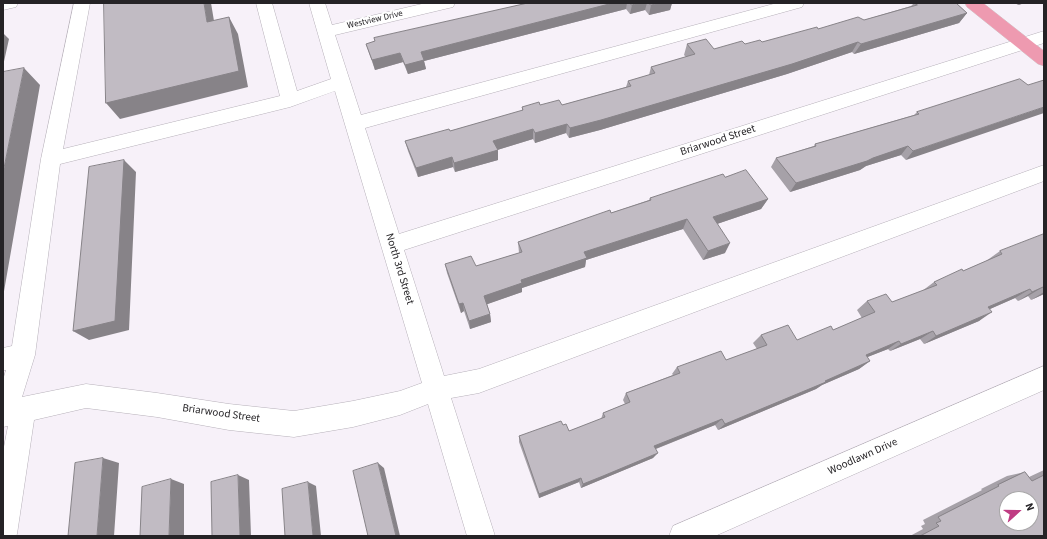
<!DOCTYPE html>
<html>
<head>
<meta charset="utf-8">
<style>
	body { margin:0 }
	#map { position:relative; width:1047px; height:539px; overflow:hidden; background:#f7f1f9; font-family:"Source Sans 3",sans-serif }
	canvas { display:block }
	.frame { position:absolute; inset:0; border:4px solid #252326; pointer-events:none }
	.north { position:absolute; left:999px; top:491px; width:40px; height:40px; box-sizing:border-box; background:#fff; border:1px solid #a8a7a8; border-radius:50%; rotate:69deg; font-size:11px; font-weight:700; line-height:16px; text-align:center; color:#252326 }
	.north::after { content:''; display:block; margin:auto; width:14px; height:18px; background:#bf3c83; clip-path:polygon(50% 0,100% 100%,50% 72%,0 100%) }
</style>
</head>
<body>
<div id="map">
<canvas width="1047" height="539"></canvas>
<div class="frame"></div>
<div class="north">N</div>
</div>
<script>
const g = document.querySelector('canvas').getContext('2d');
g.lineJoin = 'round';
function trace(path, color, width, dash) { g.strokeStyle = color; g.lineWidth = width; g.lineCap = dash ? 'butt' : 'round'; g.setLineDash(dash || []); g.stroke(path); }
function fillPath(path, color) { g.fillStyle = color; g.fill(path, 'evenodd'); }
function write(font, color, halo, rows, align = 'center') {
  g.font = font + ' "Source Sans 3",sans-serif'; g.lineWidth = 4; g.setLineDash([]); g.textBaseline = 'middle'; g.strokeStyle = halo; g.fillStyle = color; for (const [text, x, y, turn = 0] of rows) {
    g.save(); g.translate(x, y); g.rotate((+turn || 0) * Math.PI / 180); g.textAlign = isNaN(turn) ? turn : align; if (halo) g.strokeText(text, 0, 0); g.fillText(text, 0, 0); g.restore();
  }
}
const minor = new Path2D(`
	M3 3H18L16 7 3 10Z
	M74 3H90L63 149 280 96 256 3H272L297 91 331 79 309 3H325L332 25 426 3H455L453 7 335 35 361 115 777 3H804L802 7 365 128 399 234 1044 31V43L404 250 444 376 479 369 1044 165V181L479 393 451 398 495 536H467L428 404 400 415 353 427 294 437 229 430 157 417 86 408 34 420 17 534 16 536H3V452L8 426 3 427V380L6 370H3V348L12 346 41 159ZM335 91 422 383 400 391 353 401 294 411 229 404 157 393 86 384 22 397 35 355 60 164 290 107Z
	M1044 366V390L715 536H669L673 526Z`);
const major = new Path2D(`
	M965 3H983L1044 51V66L1038 64 967 7Z`);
const wall = new Path2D(`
	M528 3H673H672L670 10 649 15 645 10 630 14 626 9 424 61 426 69 408 74 403 62 375 70 369 53 366 44 375 41 374 38Z
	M914 3H956L967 13 959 23 854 54 852 52 787 74 600 130 569 138 566 133 535 143 533 139 497 150 498 160 455 172 453 167 418 177 408 151 405 141 450 131 522 111V107L540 105H562L626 87 628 81 649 75 651 67 686 57 684 55 687 44 714 49 762 42 818 29 864 20 911 6Z
	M1015 3H1025L1018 5Z
	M1020 79 906 160 901 155 866 166 860 170 790 192 771 167 776 158 814 146 815 144 914 115 917 112Z
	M725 177 768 199 761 209 717 224 725 253 703 260 683 229 586 260 585 267 522 288V292L487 304 490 314 491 322 470 329 464 311 461 313 447 273 445 264 476 266 519 253 518 242 611 213 649 200 650 198Z
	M1044 234V294L1031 300 1028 296 1018 301 1015 298 990 309 979 321 924 344 920 339 890 351 888 349 867 357 870 361 859 369 822 385 816 389 718 430 715 425 656 449 653 458 581 488 579 482 539 498 519 442V436L563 425 569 431 601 419 603 413 625 404 623 400 626 393 673 375 672 374 677 367 726 360 757 349 753 343 761 335 797 340 833 330 862 318 857 310 867 301 892 302 922 291 934 282 963 271 986 261 1000 251Z
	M1044 470V536H910L923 529 921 526 925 524 923 520 982 490 981 489 1007 476 1025 472 1029 477Z`);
const shadedWall = new Path2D(`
	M204 3H211L217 39 207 22Z
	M613 3H627L626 9 424 61 426 69 408 74 405 65 421 52Z
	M638 3H647L645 10 630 14 632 5Z
	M660 3H673H672L670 10 649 15 651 5Z
	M1020 3H1025L1018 5Z
	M967 13 959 23 854 54 861 44Z
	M229 17 238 34 248 87 120 119 106 103Z
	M3 33 9 39 3 66Z
	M858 42 852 52 787 74 600 130 569 138 570 128Z
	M400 53 403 62 375 70 372 60Z
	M24 68 40 85 3 297V173Z
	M1044 107V113L906 160 913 151Z
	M567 124 566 133 535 143V133Z
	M533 129V139L494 151 493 141Z
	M908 146 901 155 866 166 860 170 790 192 796 183Z
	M498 150V160L455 172 454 163Z
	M452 157 453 167 418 177 416 168Z
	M124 160 136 172 129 330 89 340 73 331Z
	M768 199 761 209 708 227 713 217Z
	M687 219 683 229 586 260 585 267 522 288V292L485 305 484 296 584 252Z
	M730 243 725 253 703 260 708 251Z
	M1043 287 1028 296 1018 301 1032 292Z
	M1030 289 1015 298 974 316 988 307Z
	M1044 292V294L1031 300Z
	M463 303 464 311 461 313 459 304Z
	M992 312 979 321 924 344 936 336Z
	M490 314 491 322 470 329 469 321Z
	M933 331 920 339 890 351 901 344Z
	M899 341 888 349 855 362 866 355Z
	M870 361 859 369 822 385 816 389 718 430 725 424Z
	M722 419 715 425 650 451 654 446Z
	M658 453 653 458 581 488 583 484Z
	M103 458 119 463 114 536H97Z
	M378 463 384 468 400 536H396Z
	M238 475 249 480 251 536H240Z
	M581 478 579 482 539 498V494Z
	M171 479 184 484V536H169Z
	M308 482 316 486 321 536H313Z`);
const building = new Path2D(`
	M104 3H204L207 22 229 17 239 71 106 103Z
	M528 3H613L421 52 424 60 405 65 400 53 372 60 366 44 375 41 374 38Z
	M630 3H638L632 5Z
	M649 3H660L651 5Z
	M914 3H956L967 13 861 44 858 42 792 64 601 120 570 128 567 124 535 133 533 129 493 141 498 150 454 163 452 157 416 168 405 141 449 129 450 131 523 110 522 107 539 102 540 105 559 100 562 105 631 86 628 81 655 73 651 67 695 54 687 44 706 39 714 49 742 41 745 44 760 40 762 42 817 27 818 29 858 17 864 20 917 5Z
	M24 68 3 173V72Z
	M1020 79 1028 85 1044 80V107L913 151 908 146 873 158 867 161 796 183 776 158 816 146 815 144 919 114 917 112Z
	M124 160 115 321 73 331 89 167Z
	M746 170 768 199 713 217 730 243 708 251 687 219 584 252 587 258 521 280 522 283 484 296 490 314 469 321 463 303 459 304 445 264 471 256 476 266 522 252 518 242 610 210 611 213 651 200 650 198 723 174 725 177Z
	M1044 234V289L1043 287 1032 292 1030 289 988 307 992 312 936 336 933 331 901 344 899 341 866 355 870 361 825 381 826 382 725 424 722 419 654 446 658 453 603 476 583 484 581 478 539 494 519 436 561 421 563 425 566 424 569 431 605 417 603 413 630 402 626 393 680 373 677 367 721 351 726 360 767 345 761 335 788 325 797 340 831 326 833 330 875 312 867 301 886 294 892 302 937 285 934 282 962 269 963 271 1002 254 1000 251Z
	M103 458 97 536H68L75 463Z
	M378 463 396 536H368L353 471Z
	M1025 472 1032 481 1044 475V536H920L939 526 936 523 941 521 938 517 999 486 998 485ZM1007 499H1031V523H1007Z
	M238 475 240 536H212L211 482Z
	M171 479 169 536H140L142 487Z
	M308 482 313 536H285L282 489Z`);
const farStreetnames = [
	["Westview Drive",375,20,-13]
];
const streetNames = [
	["Briarwood Street",718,141,-18],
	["North 3rd Street",399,269,73],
	["Briarwood Street",221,414,8],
	["Woodlawn Drive",863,457,-24]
];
trace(minor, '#b6b0b9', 1);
trace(major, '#cfcfcf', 1);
fillPath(minor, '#fff');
fillPath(major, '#ee9ab0');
fillPath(wall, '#a6a1a8');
fillPath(shadedWall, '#878388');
fillPath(building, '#c1bbc3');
trace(building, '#878388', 1);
write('9px', '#252326', '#fff', farStreetnames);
write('11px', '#252326', '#fff', streetNames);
</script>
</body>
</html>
